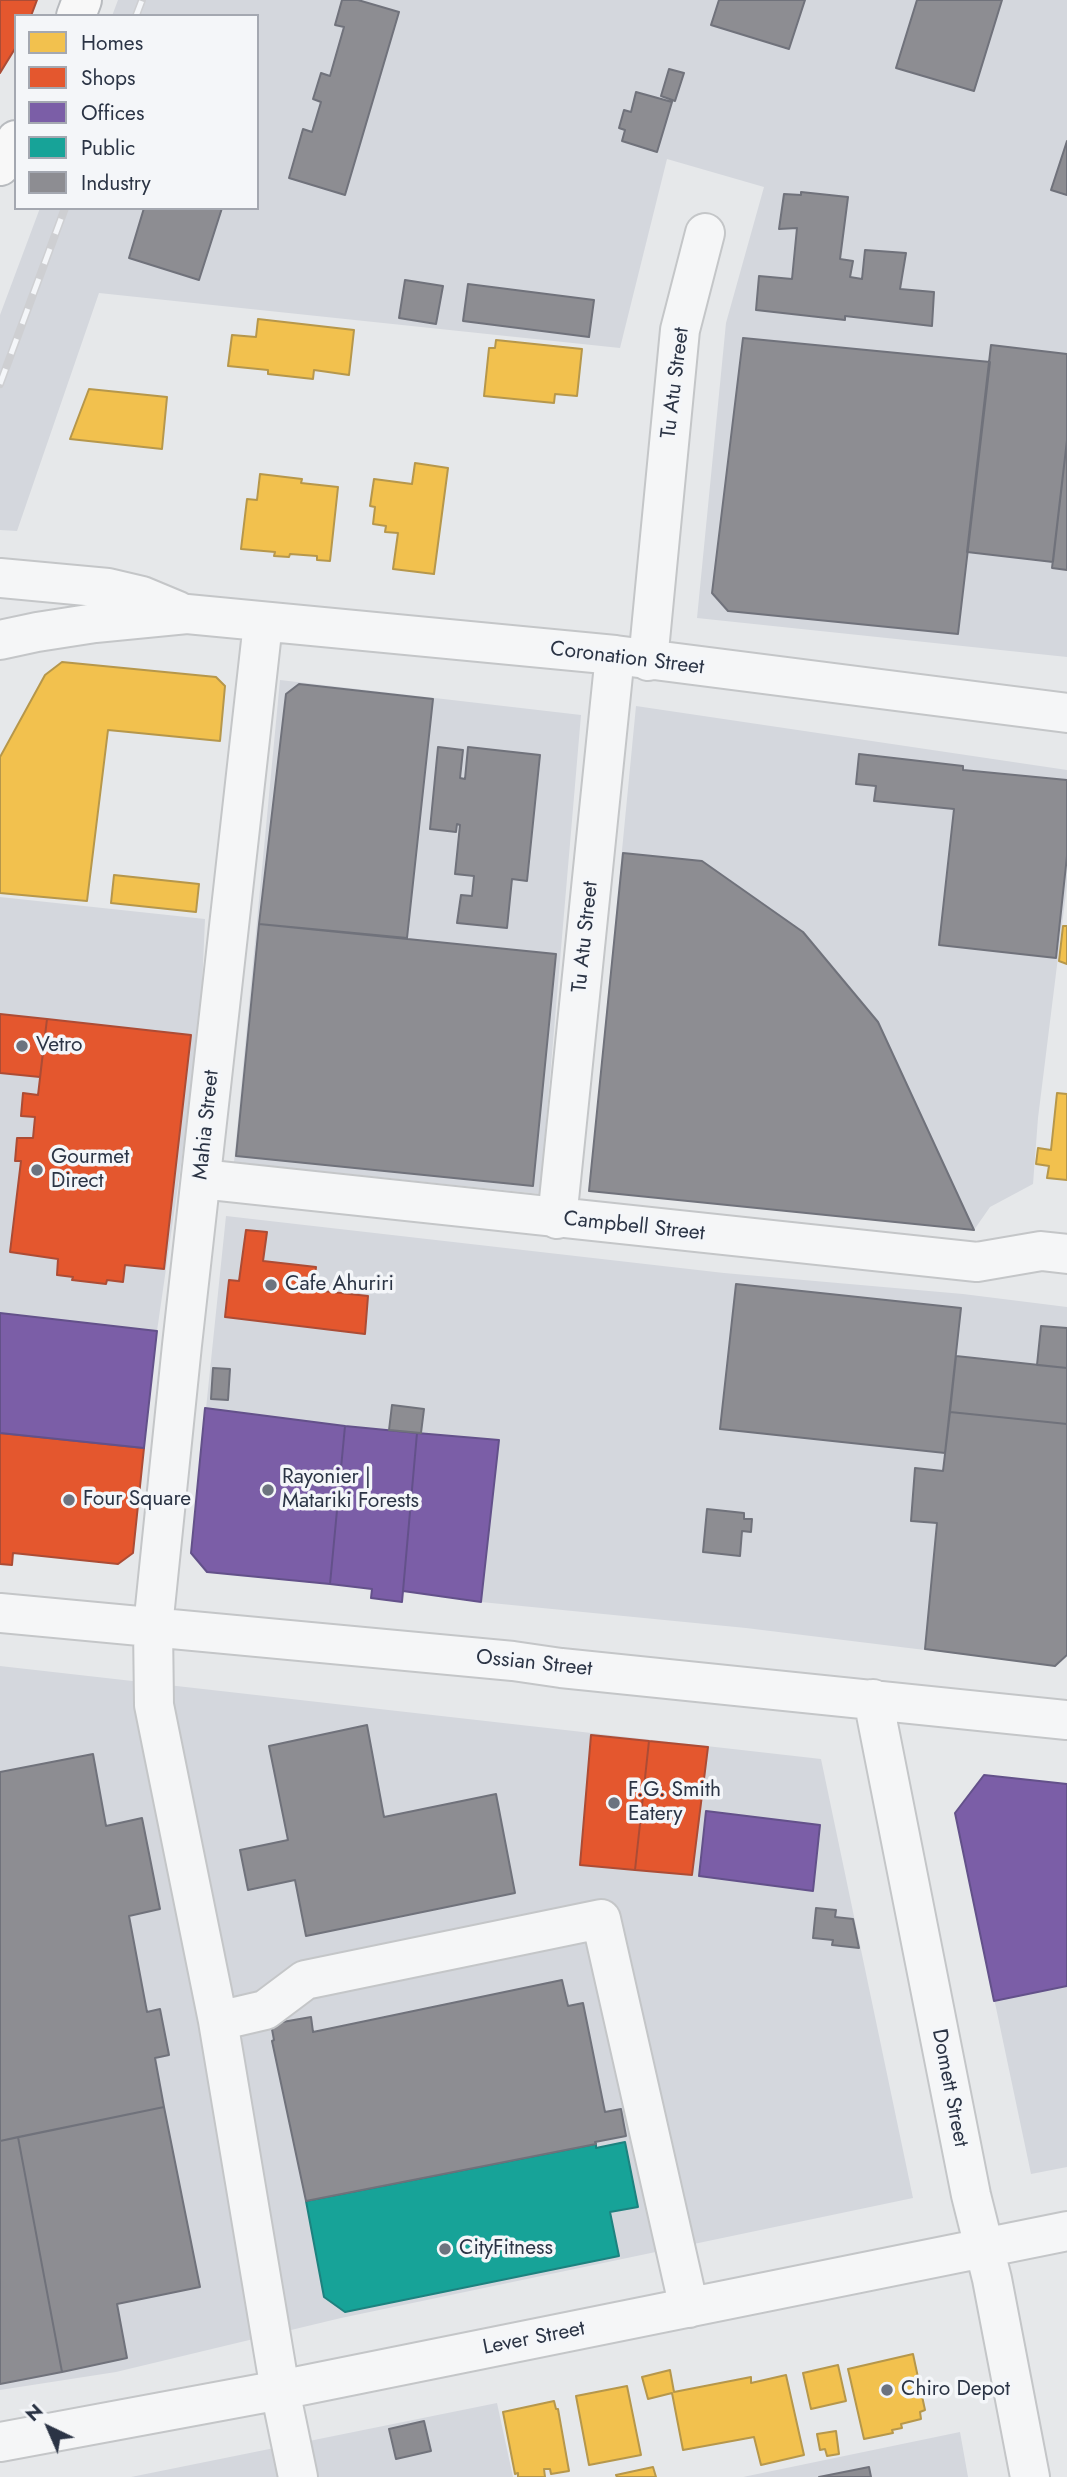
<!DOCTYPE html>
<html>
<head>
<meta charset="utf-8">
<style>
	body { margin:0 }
	#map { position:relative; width:1067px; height:2477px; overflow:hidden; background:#e6e8ea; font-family:Jost,sans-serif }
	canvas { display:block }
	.legend { position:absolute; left:14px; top:14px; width:245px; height:196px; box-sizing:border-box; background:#f4f6f9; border:2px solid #a4a8b1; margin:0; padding:9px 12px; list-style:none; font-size:21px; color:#2b3445 }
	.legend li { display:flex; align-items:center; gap:14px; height:35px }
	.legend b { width:35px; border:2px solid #a4a8b1 }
	.north { position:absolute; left:14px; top:2393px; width:70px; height:70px; -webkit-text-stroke:5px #f4f6f9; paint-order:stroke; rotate:316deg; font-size:19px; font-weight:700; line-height:28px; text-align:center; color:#2b3445 }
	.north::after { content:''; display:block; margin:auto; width:24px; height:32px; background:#2b3445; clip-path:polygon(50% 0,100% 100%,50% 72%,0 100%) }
</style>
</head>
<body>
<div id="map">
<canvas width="1067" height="2477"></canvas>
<ul class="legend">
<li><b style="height:19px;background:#f2c14e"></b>Homes</li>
<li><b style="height:19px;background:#e4572e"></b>Shops</li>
<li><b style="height:19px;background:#7b5ea7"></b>Offices</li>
<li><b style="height:19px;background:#17a398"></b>Public</li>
<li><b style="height:19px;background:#8d8d92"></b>Industry</li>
</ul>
<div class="north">N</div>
</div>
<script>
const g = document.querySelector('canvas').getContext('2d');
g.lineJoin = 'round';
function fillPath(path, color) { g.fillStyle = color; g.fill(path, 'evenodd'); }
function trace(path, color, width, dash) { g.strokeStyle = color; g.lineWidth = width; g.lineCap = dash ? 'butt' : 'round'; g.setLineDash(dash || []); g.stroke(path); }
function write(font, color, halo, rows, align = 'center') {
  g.font = font + ' Jost,sans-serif'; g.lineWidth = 7; g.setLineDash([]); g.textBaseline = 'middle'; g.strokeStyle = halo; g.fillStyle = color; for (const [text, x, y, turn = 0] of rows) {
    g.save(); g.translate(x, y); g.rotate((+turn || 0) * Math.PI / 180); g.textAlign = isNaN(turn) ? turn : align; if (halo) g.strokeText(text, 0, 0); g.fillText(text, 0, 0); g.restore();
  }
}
const built = new Path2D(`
	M118 0H1067V657L697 618 726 323 764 187 667 159 620 348 99 293 17 531 0 530V315L40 208H257V16H112Z
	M280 680 581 715 540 1194 234 1162Z
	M636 706 1067 770V885L1038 1118 1033 1184 990 1207 974 1230 589 1191Z
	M0 897 205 919 200 1033 157 1331 133 1553 118 1564 0 1551Z
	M226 1216 724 1273 963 1294 1067 1307V1655L1055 1666 746 1628 481 1602 403 1591 402 1602 371 1598 372 1589 207 1572 191 1553Z
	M0 1666 821 1759 913 2198 341 2318 116 2372 0 2390Z
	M984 1775 1067 1784V2167L1031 2174 955 1813Z
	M497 2403 513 2477H131Z
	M960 2432 968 2477H743Z`);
const homes = new Path2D(`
	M258 319 354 330 349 375 314 370 313 379 268 374V370L228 366 232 335 256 337Z
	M496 340 582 349 577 396 555 394 554 403 484 396 489 348H495Z
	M89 389 167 397 162 449 70 439Z
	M415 463 448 468 434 574 393 569 398 533 385 532 386 526 373 524 375 507 370 506 374 479 412 484Z
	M260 474 302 479 301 483 338 487 330 561 317 560V556L290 554 289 557 274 556 275 552 241 549 247 499 257 500Z
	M62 662 216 677 225 686 220 741 108 730 87 901 0 893V757L45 675Z
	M114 875 199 884 196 912 111 903Z
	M1063 926H1067V964L1059 961Z
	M1057 1093 1067 1094V1180L1047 1178 1049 1166 1036 1164 1038 1148 1051 1150Z
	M913 2354 925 2410 920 2412 921 2419 901 2424 902 2428 892 2430 893 2433 864 2439 848 2369Z
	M838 2365 846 2401 811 2409 803 2373Z
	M670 2370 674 2392 751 2377V2383L786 2375 804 2455 761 2465 754 2437 683 2450 672 2393 648 2399 642 2377Z
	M627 2386 641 2455 589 2465 576 2396Z
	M554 2401 556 2409H558L569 2471 551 2474 550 2469H544L545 2477H518V2473L515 2474 503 2412Z
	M836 2431 839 2454 827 2456 825 2449 820 2450 817 2434Z
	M653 2467 656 2477H617L616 2475Z`);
const shops = new Path2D(`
	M0 0H37L31 16H16V47L0 73Z
	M0 1014 47 1019 40 1077 0 1073Z
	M47 1019 191 1035 164 1269 125 1265 123 1282 107 1280 106 1284 72 1280 73 1277 57 1275 58 1259 10 1252 21 1161H15L17 1138H33L35 1117 21 1116 23 1093 38 1095Z
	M246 1230 267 1232 263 1261 316 1267 313 1290 368 1296 365 1334 225 1317 229 1280 239 1281Z
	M0 1433 144 1448 133 1553 118 1564 13 1553 12 1565 0 1564Z
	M591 1735 649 1741 635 1870 580 1865Z
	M649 1741 708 1747 692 1875 635 1870Z`);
const offices = new Path2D(`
	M0 1313 157 1331 144 1448 0 1433Z
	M205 1408 345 1426 330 1584 207 1572 191 1553Z
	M345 1426 417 1433 402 1602 371 1598 372 1589 330 1584Z
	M417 1433 499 1440 481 1602 403 1591Z
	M984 1775 1067 1784V1986L994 2001 955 1813Z
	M706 1811 820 1825 813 1891 699 1876Z`);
const public = new Path2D(`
	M625 2142 638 2207 610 2212 619 2256 345 2312 324 2297 306 2201 596 2144V2148Z`);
const industry = new Path2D(`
	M342 0H358L399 12 345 195 289 178 303 129 312 132 321 102 313 99 321 73 330 76 344 27 335 25Z
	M719 0H805L789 49 711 25Z
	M917 0H1002L974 91 896 68Z
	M669 69 684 73 675 101 661 96Z
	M636 92 672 102 657 152 622 141 625 130 619 128 624 110 631 112Z
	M1067 141V195L1051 190Z
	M801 192 848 197 840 259 853 261 850 277 862 279 865 250 906 253 900 289 934 292 932 326 845 316V320L756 310 759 276 792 279 797 228 779 229 784 194 801 195Z
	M144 208H222L199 280 129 258Z
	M405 280 443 286 436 324 399 318Z
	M468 284 594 300 589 337 463 321Z
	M743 338 990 362 958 634 728 611 712 593Z
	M991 345 1067 354V440L1053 562 967 552Z
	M1067 440V570L1052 568Z
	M299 684 433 699 407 938 259 924 286 694Z
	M438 747 463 750 460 778 465 779 468 747 540 755 527 881 512 879 507 928 457 923 461 895 472 896 474 876 455 874 460 825 457 824 456 832 430 829Z
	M859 754 963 766V770L1067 780V856L1056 958 939 945 954 809 874 801 876 786 856 784Z
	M623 853 702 861 803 932 878 1022 974 1230 589 1191Z
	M259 924 556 954 533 1186 236 1156Z
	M736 1284 961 1308 945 1453 720 1429Z
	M1041 1326 1067 1328V1368L1037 1365Z
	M956 1356 1067 1368V1424L950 1412Z
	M213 1368 230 1369 228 1400 211 1399Z
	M392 1405 424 1409 421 1433 389 1430Z
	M950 1412 1067 1424V1655L1055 1666 925 1649 937 1523 911 1521 915 1468 943 1471Z
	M707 1509 744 1513V1519H752L751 1532 742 1531 740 1556 703 1552Z
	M367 1725 384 1817 496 1794 515 1893 306 1936 295 1880 248 1890 240 1850 288 1840 269 1746Z
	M93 1754 106 1826 142 1818 160 1909 129 1916 147 2012 160 2009 169 2055 155 2058 164 2107 0 2141V1772Z
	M816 1908 836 1910 835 1917 853 1919 859 1948 832 1945 833 1940 813 1938Z
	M562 1980 568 2006 583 2003 605 2112 621 2109 626 2136 595 2142 596 2144 306 2201 272 2041 274 2040 271 2024 311 2017 313 2032Z
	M164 2107 200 2287 117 2304 127 2358 62 2372 18 2137Z
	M18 2137 62 2372 0 2384V2141Z
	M424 2421 431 2451 396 2459 389 2429Z
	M869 2467 871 2477H819Z`);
const minor = new Path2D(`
	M0 578 108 588 142 596 178 611
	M263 623 182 1345 153 1627 154 1705 218 2021 280 2390 298 2477
	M0 640 37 632 95 623 187 614 615 655 1067 713
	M648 661 680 330 705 233
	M201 1179 977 1262 1041 1251 1067 1254
	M557 1219 615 655
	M0 1613 513 1661 561 1668 1067 1720
	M873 1699 971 2195 992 2279 1030 2477
	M218 2021 265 2010 305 1980 601 1919 689 2308
	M0 2442 280 2390 1067 2231`);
const highway = new Path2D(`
	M76 16 82 0
	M0 166 16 140`);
const rail = new Path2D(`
	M136 16 142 0
	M0 384 65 208`);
const markers = [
	[22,1046,7,"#6c737f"],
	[37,1170,7,"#6c737f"],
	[271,1285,7,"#6c737f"],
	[268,1490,7,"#6c737f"],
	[69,1500,7,"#6c737f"],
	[614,1803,7,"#6c737f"],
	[445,2249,7,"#6c737f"],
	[887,2390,7,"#6c737f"]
];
const streetNames = [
	["Tu Atu Street",676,383,-83],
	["Coronation Street",627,659,7],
	["Tu Atu Street",586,937,-84],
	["Mahia Street",207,1125,-84],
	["Campbell Street",634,1227,6],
	["Ossian Street",534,1664,6],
	["Domett Street",949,2088,79],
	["Lever Street",534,2339,-11]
];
const poiNames = [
	["Vetro",36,1046],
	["Gourmet",51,1158],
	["Direct",51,1182],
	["Cafe Ahuriri",285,1285],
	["Rayonier |",282,1478],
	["Matariki Forests",282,1502],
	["Four Square",83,1500],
	["F.G. Smith",628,1791],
	["Eatery",628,1815],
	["CityFitness",459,2249],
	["Chiro Depot",901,2390]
];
fillPath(built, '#d4d7dd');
fillPath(homes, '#f2c14e');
trace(homes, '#b6974b', 2);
fillPath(shops, '#e4572e');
trace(shops, '#ac4c35', 2);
fillPath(offices, '#7b5ea7');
trace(offices, '#63518a', 2);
fillPath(public, '#17a398');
trace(public, '#1d827f', 2);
fillPath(industry, '#8d8d92');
trace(industry, '#70727b', 2);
trace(minor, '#c4c6c8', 42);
trace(highway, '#b8bbbf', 42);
trace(minor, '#f5f6f7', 38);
trace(highway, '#f8f8f8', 38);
trace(rail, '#cecfd2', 8);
trace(rail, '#f4f6f9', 5, [16]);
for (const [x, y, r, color] of markers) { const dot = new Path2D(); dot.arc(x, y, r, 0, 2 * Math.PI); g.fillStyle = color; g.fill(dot); trace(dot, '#f4f6f9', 2.5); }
write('21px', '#2b3445', '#f4f6f9', streetNames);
write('21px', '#2b3445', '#f4f6f9', poiNames, 'left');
</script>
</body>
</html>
